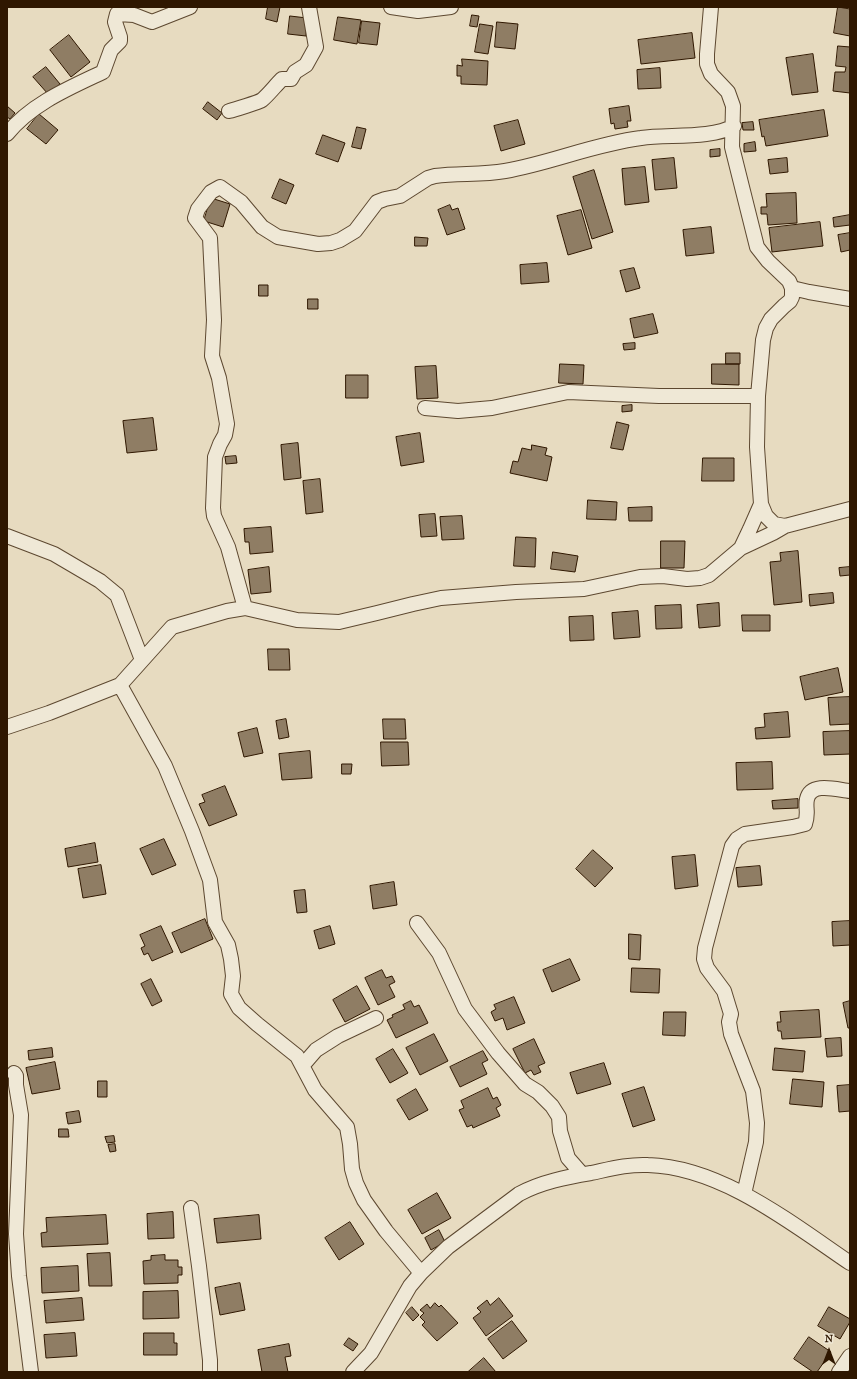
<!DOCTYPE html>
<html>
<head>
<meta charset="utf-8">
<style>
	body { margin:0 }
	#map { position:relative; width:857px; height:1379px; overflow:hidden; background:#e7dbc0; font-family:"IM FELL French Canon",serif }
	canvas { display:block }
	.frame { position:absolute; inset:0; border:8px solid #2f1700; pointer-events:none }
	.north { position:absolute; left:809px; top:1331px; width:40px; height:40px; -webkit-text-stroke:3px #efe8d6; paint-order:stroke; rotate:0deg; font-size:11px; font-weight:700; line-height:16px; text-align:center; color:#2f1700 }
	.north::after { content:''; display:block; margin:auto; width:14px; height:18px; background:#2f1700; clip-path:polygon(50% 0,100% 100%,50% 72%,0 100%) }
</style>
</head>
<body>
<div id="map">
<canvas width="857" height="1379"></canvas>
<div class="frame"></div>
<div class="north">N</div>
</div>
<script>
const g = document.querySelector('canvas').getContext('2d');
g.lineJoin = 'round';
function fillPath(path, color) { g.fillStyle = color; g.fill(path, 'evenodd'); }
function trace(path, color, width, dash) { g.strokeStyle = color; g.lineWidth = width; g.lineCap = dash ? 'butt' : 'round'; g.setLineDash(dash || []); g.stroke(path); }
const building = new Path2D(`
	M268 7H280L277 22 266 19Z
	M838 7 850 9V36L834 33Z
	M472 15 479 16 477 27 470 26Z
	M290 16 307 18 306 36 288 34Z
	M338 17 361 20 357 44 334 40Z
	M362 21 380 23 377 45 359 43Z
	M497 22 518 24 515 49 495 47Z
	M480 24 493 26 488 54 475 52Z
	M692 33 695 58 641 64 638 40Z
	M69 35 90 62 71 77 50 50Z
	M838 46 850 47V93L833 91 835 72H845L846 67 836 66Z
	M813 54 818 92 792 95 786 58Z
	M462 59 488 61 487 85 461 84V76H457V65L462 66Z
	M46 67 60 84 48 94 33 77Z
	M660 68 661 88 638 89 637 70Z
	M208 102 222 113 217 120 203 109Z
	M7 106 15 113 10 119 7 117Z
	M629 106 631 121H627L628 127 615 129 614 123 611 124 609 109Z
	M824 110 828 136 766 146 764 136 762 137 759 120Z
	M39 114 58 130 46 144 27 129Z
	M518 120 525 144 501 151 494 126Z
	M753 122 754 130H743L742 123Z
	M357 127 366 129 361 149 352 147Z
	M323 135 345 143 338 162 316 154Z
	M755 142 756 151 744 152V144Z
	M720 149V156L710 157V150Z
	M674 158 677 188 655 190 652 160Z
	M787 158 788 172 770 174 768 160Z
	M645 167 649 202 625 205 622 169Z
	M594 170 613 232 592 239 573 177Z
	M280 179 294 185 286 204 272 198Z
	M796 193 797 223 768 225 767 214H761V207H767L766 194Z
	M211 198 230 204 223 227 204 221Z
	M450 205 452 210 458 208 465 229 447 235 438 210Z
	M581 210 592 248 568 255 557 216Z
	M850 215V225L834 227 833 218Z
	M820 222 823 246 772 252 769 228Z
	M711 227 714 253 686 256 683 230Z
	M850 233V250L841 252 838 235Z
	M415 237 428 238 427 246H415Z
	M547 263 549 282 521 284 520 265Z
	M634 268 640 288 626 292 620 271Z
	M259 285H268V296H259Z
	M308 299H318V309H308Z
	M653 314 658 333 634 338 630 319Z
	M635 343V349L624 350 623 344Z
	M726 353H740V364H726Z
	M560 364 584 365 583 384 559 383Z
	M712 364H739V385L712 384Z
	M436 366 438 398 417 399 415 367Z
	M346 375H368V398H346Z
	M632 405V411L622 412V406Z
	M153 418 157 450 127 453 123 421Z
	M617 422 629 425 623 450 611 448Z
	M420 433 424 462 401 466 396 437Z
	M298 443 301 478 284 480 281 445Z
	M532 445 547 448 545 455 552 457 547 481 510 473 513 461 518 462 522 448 531 450Z
	M236 456 237 463 226 464 225 457Z
	M703 458H734V481H702Z
	M320 479 323 512 306 514 303 481Z
	M588 500 617 502 616 520 587 519Z
	M652 507V521H629L628 508Z
	M435 514 437 536 421 537 419 515Z
	M462 516 464 539 442 540 440 517Z
	M271 527 273 552 250 554 249 542H245L244 529Z
	M516 537 536 538 535 567 514 566Z
	M661 541H685L684 568H661Z
	M798 551 802 602 774 605 770 562 781 561 780 553Z
	M553 552 578 556 575 572 551 569Z
	M269 567 271 592 251 594 248 570Z
	M850 567V575L840 576 839 568Z
	M833 593 834 603 810 606 809 595Z
	M719 603 720 626 699 628 697 605Z
	M681 605 682 628 656 629 655 606Z
	M638 611 640 637 614 639 612 613Z
	M742 615H770V631H743Z
	M593 616 594 640 570 641 569 617Z
	M268 649H289L290 670H269Z
	M838 668 843 692 805 700 800 677Z
	M850 697V724L830 725 828 698Z
	M788 712 790 737 756 739 755 728 765 727 764 714Z
	M286 719 289 737 279 739 276 721Z
	M383 719H405L406 739H384Z
	M257 728 263 753 244 757 238 733Z
	M850 731V754L824 755 823 732Z
	M381 742H408L409 765 382 766Z
	M310 751 312 778 282 780 279 754Z
	M772 762 773 789 737 790 736 763Z
	M342 764H352L351 774H342Z
	M225 786 237 815 209 826 199 804 205 802 202 795Z
	M798 799V808L773 809 772 801Z
	M164 839 176 865 152 875 140 849Z
	M95 843 98 862 68 867 65 849Z
	M593 850 613 868 595 887 576 869Z
	M695 855 698 886 675 889 672 857Z
	M101 865 106 894 83 898 78 869Z
	M760 866 762 885 738 887 736 868Z
	M394 882 397 905 373 909 370 886Z
	M305 890 307 912 297 913 294 891Z
	M205 919 213 939 181 953 172 933Z
	M850 921V945L833 946 832 922Z
	M161 926 173 952 152 961 148 953 144 955 141 948 145 946 140 935Z
	M330 926 335 944 319 949 314 931Z
	M629 934 641 935 640 960 629 959Z
	M570 959 580 980 552 992 543 970Z
	M632 968 660 969 659 993 631 992Z
	M382 970 386 978 392 976 395 982 389 985 395 997 378 1005 365 978Z
	M151 979 162 1001 152 1006 141 984Z
	M357 986 370 1009 345 1022 333 1000Z
	M514 997 525 1023 507 1030 503 1018 495 1021 491 1012 496 1009 494 1005Z
	M411 1001 414 1007 419 1005 428 1023 396 1038 387 1020 393 1017 392 1015 405 1009 403 1005Z
	M850 1001V1028H848L843 1003Z
	M819 1010 821 1037 782 1039 781 1031H778L777 1022H781L780 1012Z
	M664 1012H686L685 1036 663 1035Z
	M434 1034 448 1061 420 1075 406 1048Z
	M841 1038 842 1056 827 1057 825 1039Z
	M534 1039 545 1063 538 1066 541 1072 534 1075 531 1070 525 1073 513 1049Z
	M52 1048 53 1057 29 1060 28 1051Z
	M775 1048 805 1051 803 1072 773 1070Z
	M393 1049 408 1073 390 1083 376 1059Z
	M483 1051 488 1060 482 1063 487 1074 460 1087 450 1067Z
	M55 1062 60 1089 32 1094 26 1068Z
	M604 1063 611 1084 577 1094 570 1073Z
	M793 1079 824 1082 822 1107 790 1104Z
	M98 1081H107V1097H98Z
	M850 1085V1111L839 1112 837 1086Z
	M644 1087 655 1120 633 1127 622 1094Z
	M488 1088 493 1099 497 1097 501 1105 496 1108 500 1116 473 1128 472 1125 467 1127 459 1110 464 1108 461 1101Z
	M416 1089 428 1110 409 1120 397 1100Z
	M79 1111 81 1122 68 1124 66 1113Z
	M59 1129H68L69 1137H59Z
	M114 1136 115 1142 107 1143 105 1137Z
	M115 1144 116 1151 110 1152 108 1145Z
	M437 1193 451 1218 422 1234 408 1210Z
	M173 1212 174 1238 148 1239 147 1214Z
	M106 1215 108 1244 42 1247 41 1233 47 1232 46 1218Z
	M259 1215 261 1239 217 1243 214 1219Z
	M350 1222 364 1244 339 1260 325 1238Z
	M439 1230 445 1242 431 1250 425 1238Z
	M110 1253 112 1286H89L87 1254Z
	M165 1255V1260H178V1267H182V1275H178V1283L144 1284 143 1261 151 1260V1256Z
	M78 1266 79 1291 42 1293 41 1268Z
	M240 1283 245 1310 220 1315 215 1288Z
	M178 1291 179 1318 143 1319V1292Z
	M82 1298 84 1320 46 1323 44 1301Z
	M499 1298 513 1316 486 1336 473 1318 481 1312 477 1308 487 1300 490 1305Z
	M435 1303 439 1307 441 1305 458 1323 437 1341 422 1325 425 1322 420 1317 424 1313 420 1310 427 1304 430 1308Z
	M412 1307 419 1315 413 1321 406 1313Z
	M829 1307 850 1319V1322L840 1339 818 1326Z
	M512 1321 527 1341 503 1359 488 1339Z
	M75 1333 77 1356 46 1358 44 1335Z
	M144 1333H174V1343H177V1355H144Z
	M809 1337 831 1352 817 1372H813L794 1359Z
	M349 1338 358 1344 353 1351 344 1345Z
	M289 1344 291 1356 285 1357 288 1372H262L258 1350Z
	M484 1358 496 1372H468Z`);
const minor = new Path2D(`
	M391 7 418 11 451 7
	M711 7 707 54V64L711 74 728 92 733 106 732 147 757 247 768 261 789 281 792 288V297L790 301 784 306 771 319 766 328 763 340 758 396 757 447 761 504 766 516 774 524 785 526
	M229 111C234 110 259 102 262 100 269 94 275 86 282 79H291L295 72 306 65 316 47 309 7
	M7 134C31 104 69 88 103 72L111 50 120 41V37L115 22 117 14 134 15 152 22 190 7
	M792 288 809 292 850 299
	M425 408 458 411 492 408 568 392 659 396H758
	M7 536 54 554 100 581 117 595 142 660
	M741 548 750 529 761 504
	M245 608 228 547 214 516 213 508 215 457 220 444 225 435 227 424 219 378 212 356 214 320 210 238 195 218 198 209 211 192 220 187 241 202 262 227 278 237 318 244 331 243 340 240 355 231 377 202 385 199 400 196 428 178 435 176C458 173 482 175 505 171 551 163 594 144 641 138 667 134 712 139 734 126
	M7 727 49 713 120 685
	M417 923 439 953 465 1009 498 1053 525 1084 538 1092 552 1106 559 1117 560 1131 568 1158 582 1174
	M303 1065 316 1050 338 1036 376 1018
	M14 1073 16 1076V1085L21 1115 16 1234 19 1276 31 1372
	M744 1194 756 1142 757 1123 753 1091 731 1034 729 1022 731 1014 724 991 707 968 704 959 705 948 732 846 737 839 745 834 793 827 805 824C809 813 805 808 807 799 811 781 838 790 850 791
	M191 1208 199 1266 210 1360V1372
	M421 1273 386 1231 364 1200 356 1183 352 1169 350 1144 347 1127 315 1090 297 1056 257 1024 239 1008 231 994 233 976 231 959 228 945 215 922 210 880 192 831 165 766 120 685 172 627 227 611 245 608 297 620 339 622 377 613 413 604 441 598 516 592 584 589 640 577 663 576 687 579 700 578 709 575 741 548 773 533 785 526 850 509
	M353 1372 371 1353 410 1286 421 1273 448 1247 519 1194C541 1182 567 1177 591 1173 610 1169 628 1164 648 1165 721 1167 791 1223 850 1263
	M839 1372 850 1356`);
fillPath(building, '#8f7d64');
trace(building, '#2f1700', 1);
trace(minor, '#5d4830', 16);
trace(minor, '#efe8d6', 14);
</script>
</body>
</html>
